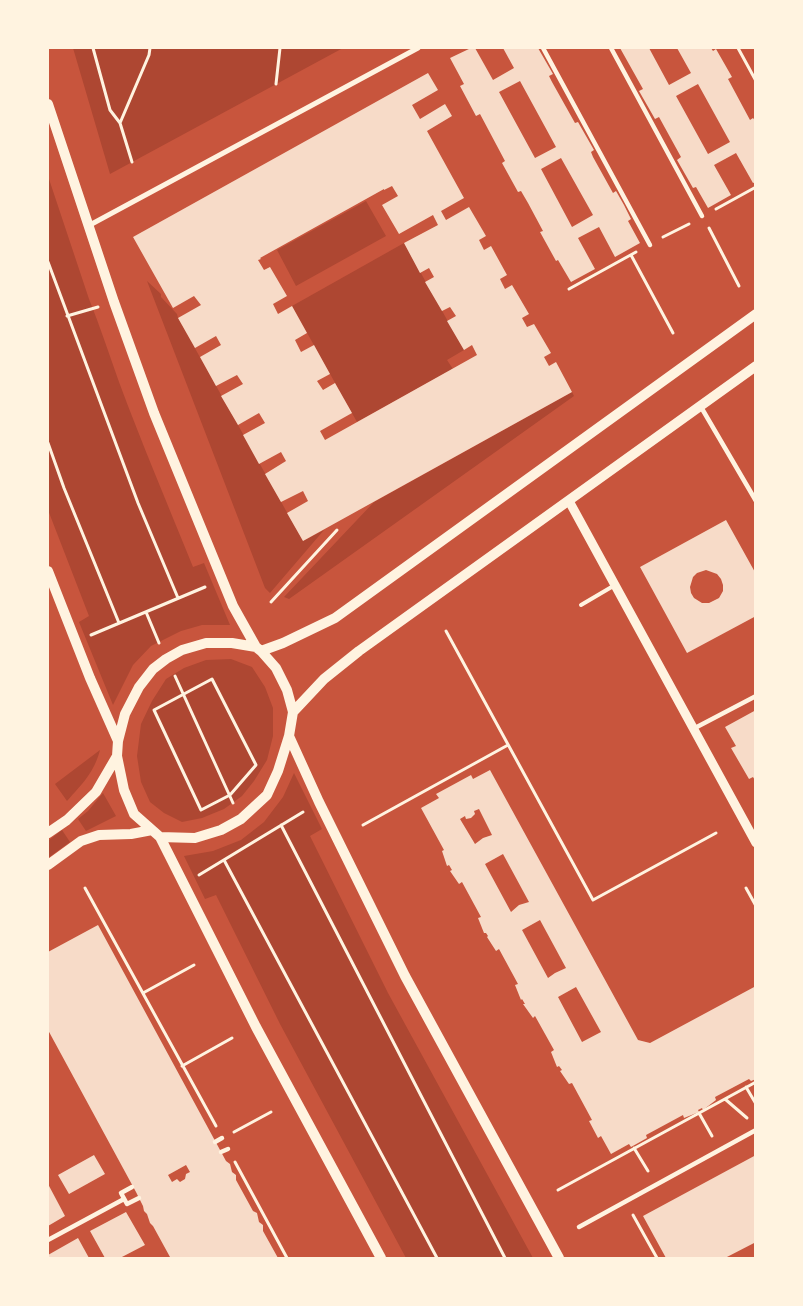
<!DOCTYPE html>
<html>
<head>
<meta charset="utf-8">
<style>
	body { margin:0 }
	#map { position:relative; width:803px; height:1306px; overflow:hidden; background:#c8553d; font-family:Montserrat,sans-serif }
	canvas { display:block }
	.frame { position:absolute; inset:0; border:49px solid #fff3e0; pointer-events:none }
</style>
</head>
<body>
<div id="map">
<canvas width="803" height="1306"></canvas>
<div class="frame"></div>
</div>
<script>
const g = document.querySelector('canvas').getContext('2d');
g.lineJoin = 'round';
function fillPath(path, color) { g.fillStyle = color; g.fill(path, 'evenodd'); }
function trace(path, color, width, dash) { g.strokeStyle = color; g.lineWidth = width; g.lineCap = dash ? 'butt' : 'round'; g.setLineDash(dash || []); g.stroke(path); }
const green = new Path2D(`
	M73 48H343L110 174Z
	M48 176 89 299C100 326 109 354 119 382 142 444 168 505 193 567L204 563 230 625H202L181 631 151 646 133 665 113 705 79 622 89 616 48 510Z
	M366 201 386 236 296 286 277 250Z
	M404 243 464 350 447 360 453 369 357 422 292 306Z
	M147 281 161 294V297L177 314 178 318 303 541 324 530 270 593 265 588Z
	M572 392 574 396 289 599 284 597 374 502Z
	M231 659 252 667 265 687 273 708V736L267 760 254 781 242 796 224 809 202 818 182 822 164 813 150 802 141 782 137 756 141 724 152 701 166 679 184 668 206 660Z
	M100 750C94 773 82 784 67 801L55 784Z
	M294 773 322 829 310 836 388 993 533 1258H406L280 1024 216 895 205 899 184 856 213 851 241 840 264 822 283 797Z
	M103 793 116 816 86 831 78 819 88 811Z
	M62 830 70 842 48 858V841Z`);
const building = new Path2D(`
	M471 48H475L493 80 514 68 503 48H538L553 74 549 76 552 82 575 123 578 122 594 150 591 152 593 157 613 193 616 191 624 205 631 219 628 221 640 243 615 257 599 227 578 238 595 269 571 282 558 260 556 261 540 232 543 231 528 203 521 191 518 192 502 163 505 161 480 114 476 116 460 86 464 84 450 58ZM520 81 556 147 535 158 499 92ZM561 158 593 215 572 227 541 169Z
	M620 48H649L669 85 691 73 677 48H711L713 51 716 49 732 77 728 79 750 120 753 118 756 122V182L753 183 736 153 714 165 731 195 708 208 696 187 693 188 677 160 681 157 659 117 655 119 639 91 643 89ZM698 84 730 142 708 154 676 96Z
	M428 73 438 90 412 105 420 119 445 104 452 116 427 131 464 198 441 211 446 220 469 207 486 236 479 240 484 250 491 246 507 275 500 279 505 289 512 285 529 314 522 318 527 327 534 324 551 353 544 357 549 366 556 362 572 392 303 541 287 513 308 501 303 491 281 502 265 474 286 461 281 452 259 464 243 435 265 423 259 413 238 425 221 396 243 384 237 375 216 386 200 357 221 345 216 336 195 348 178 318 201 305 194 296 173 308 133 237ZM392 186 398 196 382 205 399 234 433 215 438 225 404 243 420 273 429 268 434 277 425 282 442 311 450 307 456 316 447 321 464 350 472 345 477 355 325 440 320 431 352 413 335 383 323 390 317 381 330 374 314 345 301 352 295 340 307 333 292 306 278 314 273 304 287 296 270 267 264 270 258 260 261 259 260 258 384 189V190Z
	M726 520 756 574V616L687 653 640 567ZM706 570 717 574 721 579 723 585V591L719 598 709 603H702L694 598 691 593 690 587 693 577 697 573Z
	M756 710V782L753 777 749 779 731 748 736 746 725 727Z
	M490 770 638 1040 650 1043 756 986V1079L751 1081 749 1079 715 1097 716 1100 703 1110 702 1108 698 1110 699 1112 684 1118 683 1115 646 1135 647 1138 631 1147 629 1144 611 1154 601 1136 598 1138 589 1121 592 1120 572 1083 569 1084 560 1071 562 1070 559 1066 557 1067 551 1052 554 1050 535 1016 533 1018 523 1004H525L522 999 521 1000 515 985 518 984 499 949 496 951 487 937 488 936 486 933H484L478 918 481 917 462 882 459 884 450 871 452 870 449 865 447 866 442 851 444 850 421 808 439 798 436 794 471 775 473 779ZM479 809 492 835 483 838 475 844 460 819 465 816 466 819 471 818 475 814 474 811ZM503 854 529 902 519 905 511 912 485 864ZM540 920 566 968 555 973 548 978 522 930ZM576 987 601 1032 582 1042 558 997Z
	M98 925 226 1161 230 1164 232 1172 236 1175V1180L253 1211 257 1213 259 1222 263 1225V1231L278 1258H170V1257L153 1226 150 1223 147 1214 144 1211 143 1206 136 1192 48 1030V952ZM186 1165 190 1172 186 1174 185 1179 180 1182 177 1179 172 1182 168 1175Z
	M94 1155 105 1174 69 1194 58 1175Z
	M756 1155V1242L725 1258H666L643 1216Z
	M48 1184 65 1216 48 1226Z
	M126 1212 145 1245 120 1258H105L90 1231Z
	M78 1238 89 1258H48V1255Z`);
const path = new Path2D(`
	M93 48 110 110 120 123 132 162
	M738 48 756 81
	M276 84 280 48
	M120 123 149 55 150 48
	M716 209 756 187
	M709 228 739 286
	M663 237 689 224
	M631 255 673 333
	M48 262 138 503 178 598
	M569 289 636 252
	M67 316 98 307
	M48 443 64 488 119 623
	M271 602 337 530
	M146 612 159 643
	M446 631 593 900 716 833
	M91 635 205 587
	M175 676 233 803
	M212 679 256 765 230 795 201 810 154 710Z
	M281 825 505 1258
	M363 825 508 745
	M224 860 437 1258
	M199 875 303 812
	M85 888 216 1126
	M746 888 756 906
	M143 993 194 965
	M182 1066 232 1038
	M746 1087 756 1104
	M725 1099 747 1118
	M699 1113 712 1136
	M234 1132 271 1112
	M634 1148 648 1171
	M235 1162 287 1258
	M558 1190 756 1082
	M633 1215 657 1258`);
const service = new Path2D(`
	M581 605 615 585`);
const pedestrian = new Path2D(`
	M543 48 650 245
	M611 48 702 216
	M701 407 756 501
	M693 729 756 696
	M215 1142 222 1138
	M221 1152 228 1149
	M132 1187 121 1193 127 1204 139 1198
	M579 1227 756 1130
	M48 1240 124 1199`);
const minor = new Path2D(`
	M88 226 418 48`);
const tertiary = new Path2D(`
	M569 501 756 843`);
const secondary = new Path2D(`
	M48 104 114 302 154 413 233 606 256 647
	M48 571 90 678 118 741
	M206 643H232L256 647 261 651 276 668 287 690 293 712 289 736 278 771 267 795 241 819 221 830 195 838 160 837 134 814 124 790 117 756 118 741 125 714 139 687 153 669 166 659 182 650Z
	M261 651 283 643 335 618 756 314
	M293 712 324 679 359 651 756 366
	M289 736 319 802 405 976 559 1258
	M48 833 67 820 96 792 117 756
	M160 837 256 1027 381 1258
	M48 865 81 841 99 835 131 834 152 830`);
fillPath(green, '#ae4732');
fillPath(building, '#f7dbc8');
trace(path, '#fff3e0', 3);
trace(service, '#fff3e0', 4);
trace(pedestrian, '#fff3e0', 4.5);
trace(minor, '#fff3e0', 5);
trace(tertiary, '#fff3e0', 9);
trace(secondary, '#fff3e0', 10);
</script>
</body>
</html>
